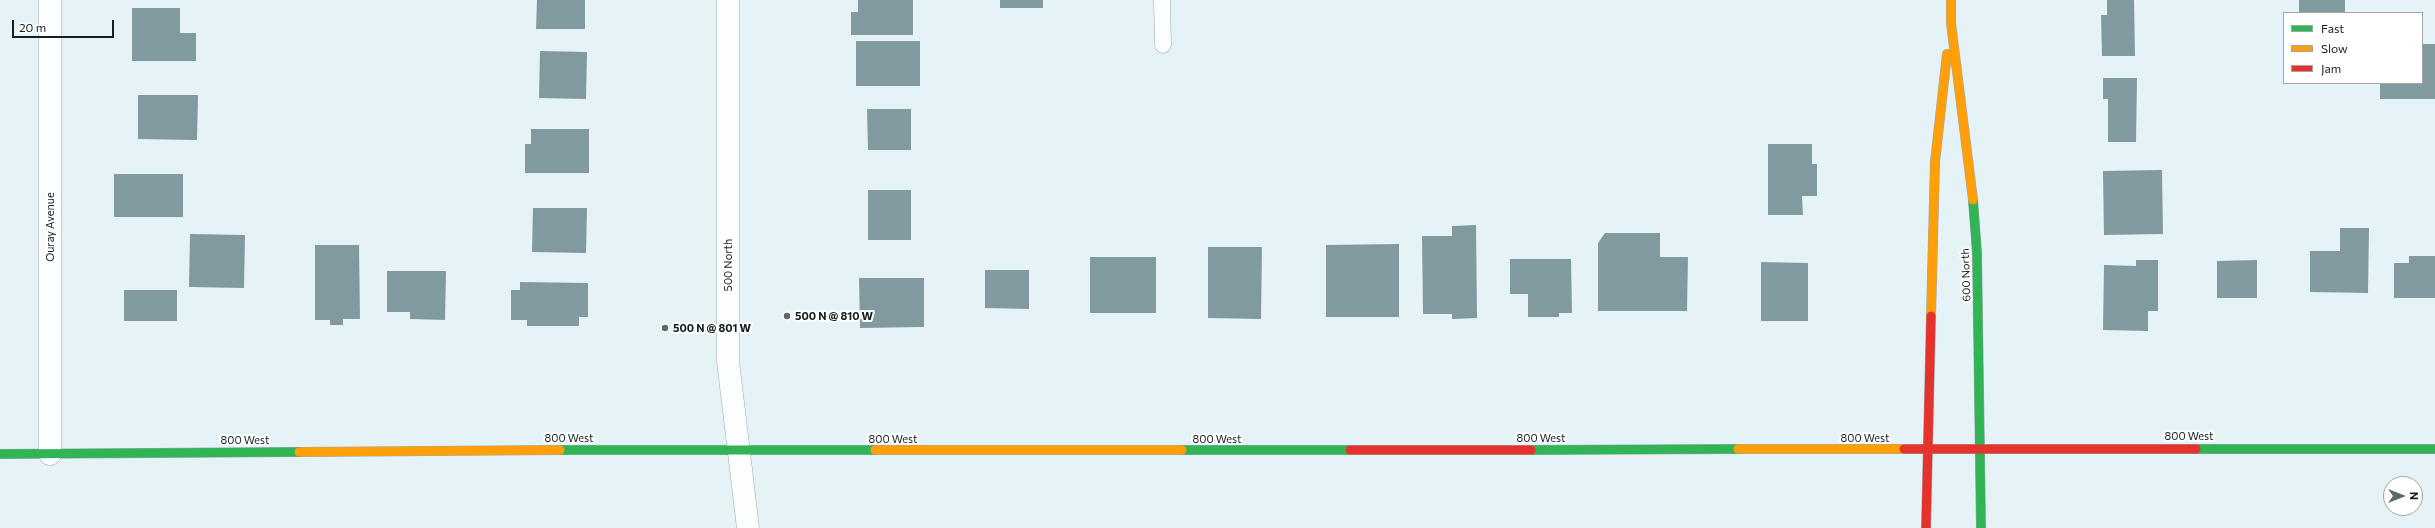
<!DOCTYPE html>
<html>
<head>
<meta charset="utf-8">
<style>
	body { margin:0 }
	#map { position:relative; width:2435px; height:528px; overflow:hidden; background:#e5f3f7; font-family:Commissioner,sans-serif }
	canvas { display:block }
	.legend { position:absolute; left:2283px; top:12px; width:140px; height:72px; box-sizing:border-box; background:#fff; border:1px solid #a1a5a6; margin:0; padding:5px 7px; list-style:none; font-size:12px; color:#151f21 }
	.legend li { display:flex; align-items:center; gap:8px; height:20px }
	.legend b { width:20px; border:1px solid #a1a5a6 }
	.north { position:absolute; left:2383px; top:476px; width:40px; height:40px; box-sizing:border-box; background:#fff; border:1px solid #a1a5a6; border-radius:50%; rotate:90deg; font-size:11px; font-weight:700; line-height:16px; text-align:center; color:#151f21 }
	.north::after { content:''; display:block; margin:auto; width:14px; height:18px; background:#5e696c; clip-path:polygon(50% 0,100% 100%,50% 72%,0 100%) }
	.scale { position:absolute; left:12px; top:20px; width:102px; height:18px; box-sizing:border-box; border:2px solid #151f21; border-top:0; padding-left:5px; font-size:12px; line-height:14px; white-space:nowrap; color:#151f21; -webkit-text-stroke:3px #fff; paint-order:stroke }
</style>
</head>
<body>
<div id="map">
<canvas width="2435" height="528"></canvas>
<ul class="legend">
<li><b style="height:5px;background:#30b455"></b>Fast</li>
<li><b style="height:5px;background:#ff9f0a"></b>Slow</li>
<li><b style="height:5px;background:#e5322d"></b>Jam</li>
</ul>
<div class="north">N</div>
<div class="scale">20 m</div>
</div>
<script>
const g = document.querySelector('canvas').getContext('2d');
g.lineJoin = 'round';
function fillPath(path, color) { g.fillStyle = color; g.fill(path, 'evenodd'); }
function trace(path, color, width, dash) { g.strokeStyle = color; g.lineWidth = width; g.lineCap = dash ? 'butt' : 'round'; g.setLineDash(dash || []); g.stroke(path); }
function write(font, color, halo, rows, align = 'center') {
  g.font = font + ' Commissioner,sans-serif'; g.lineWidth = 4; g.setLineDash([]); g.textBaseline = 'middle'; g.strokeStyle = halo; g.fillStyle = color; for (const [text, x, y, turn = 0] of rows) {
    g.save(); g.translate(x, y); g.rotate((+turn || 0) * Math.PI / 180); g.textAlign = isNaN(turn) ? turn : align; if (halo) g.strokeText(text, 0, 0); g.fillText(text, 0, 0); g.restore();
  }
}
const building = new Path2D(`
	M537 0H585V29H536Z
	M858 0H913V35H851V12H858Z
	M1000 0H1043V8H1000Z
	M2107 0H2134L2135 56H2102L2101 15H2107Z
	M2299 0H2345V13H2299Z
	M132 8H180V33H196V61H132Z
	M856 41H920V86H856Z
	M2422 44H2435V99H2380V83H2422Z
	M540 51 587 52 586 99 539 98Z
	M2103 78H2137L2136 142H2108V99H2103Z
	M138 95H198L197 140 138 139Z
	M867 109H911V150H868Z
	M531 129H589V173H525V144H531Z
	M1768 144H1812V164H1817V196H1802L1803 215H1768Z
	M2162 170 2163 234 2104 235 2103 171Z
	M114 174H183V217H114Z
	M868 190H911V240H868Z
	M533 208H587L586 253 532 252Z
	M1476 225 1477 318 1452 319V314H1423L1422 236H1452V226Z
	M2340 228H2369L2368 293 2310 292V251H2340Z
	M1605 233H1660V257H1688L1687 311H1598V243Z
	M190 234 245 235 244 288 189 287Z
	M1399 244V317H1326V245Z
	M315 245H359L360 319H343V325H330V320H315Z
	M1208 247H1262L1261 319 1208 318Z
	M2409 256H2435V298H2394V263H2409Z
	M1090 257H1156V313H1090Z
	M1510 259H1571L1572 313H1559V317H1528V294H1510Z
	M2136 260H2158V311H2148V331L2103 330 2104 265 2136 266Z
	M2257 260V298H2217V261Z
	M1761 262 1808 263V321H1761Z
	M985 270H1029V309L985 308Z
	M387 271H446L445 320 410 319V312H387Z
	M859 278H924V327L860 328Z
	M520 282 588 283V317H579V326H527V320H511V290H520Z
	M124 290H177V321H124Z`);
const lane = new Path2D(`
	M1162 0 1163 45`);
const street = new Path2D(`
	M728 0V361L748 528
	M50 454V0`);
const fast = new Path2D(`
	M1973 200 1977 253 1981 528
	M2196 449H2435
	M560 450H875
	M1182 450H1350
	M1531 450 1738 449
	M0 454 299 452`);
const slow = new Path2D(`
	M1951 0V23L1973 200
	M1931 316 1935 162 1947 54
	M1738 449H1904
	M875 450H1182
	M299 452 560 450`);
const jam = new Path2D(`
	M1904 449H2196
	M1350 450H1531
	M1926 528 1931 316`);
const markers = [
	[787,316,4,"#5e696c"],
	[665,328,4,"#5e696c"]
];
const streetNames = [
	["Ouray Avenue",50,227,-90],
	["500 North",728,265,-90],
	["600 North",1966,275,-92],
	["800 West",2189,436],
	["800 West",569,438],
	["800 West",1541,438],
	["800 West",1865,438],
	["800 West",893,439],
	["800 West",1217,439],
	["800 West",245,440]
];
const poiNames = [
	["500 N @ 810 W",795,316],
	["500 N @ 801 W",673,328]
];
fillPath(building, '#809aa0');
trace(lane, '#9da8ab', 17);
trace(street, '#9da8ab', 23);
trace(fast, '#9da8ab', 10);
trace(slow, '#9da8ab', 10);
trace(jam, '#9da8ab', 10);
trace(lane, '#fbfdfe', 16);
trace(street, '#fbfdfe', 22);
trace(fast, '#30b455', 9);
trace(slow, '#ff9f0a', 9);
trace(jam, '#e5322d', 9);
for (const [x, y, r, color] of markers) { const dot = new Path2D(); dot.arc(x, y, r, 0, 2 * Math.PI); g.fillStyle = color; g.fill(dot); trace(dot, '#fff', 1.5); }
write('11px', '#151f21', '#fff', streetNames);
write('bold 11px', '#151f21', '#fff', poiNames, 'left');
</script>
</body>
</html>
